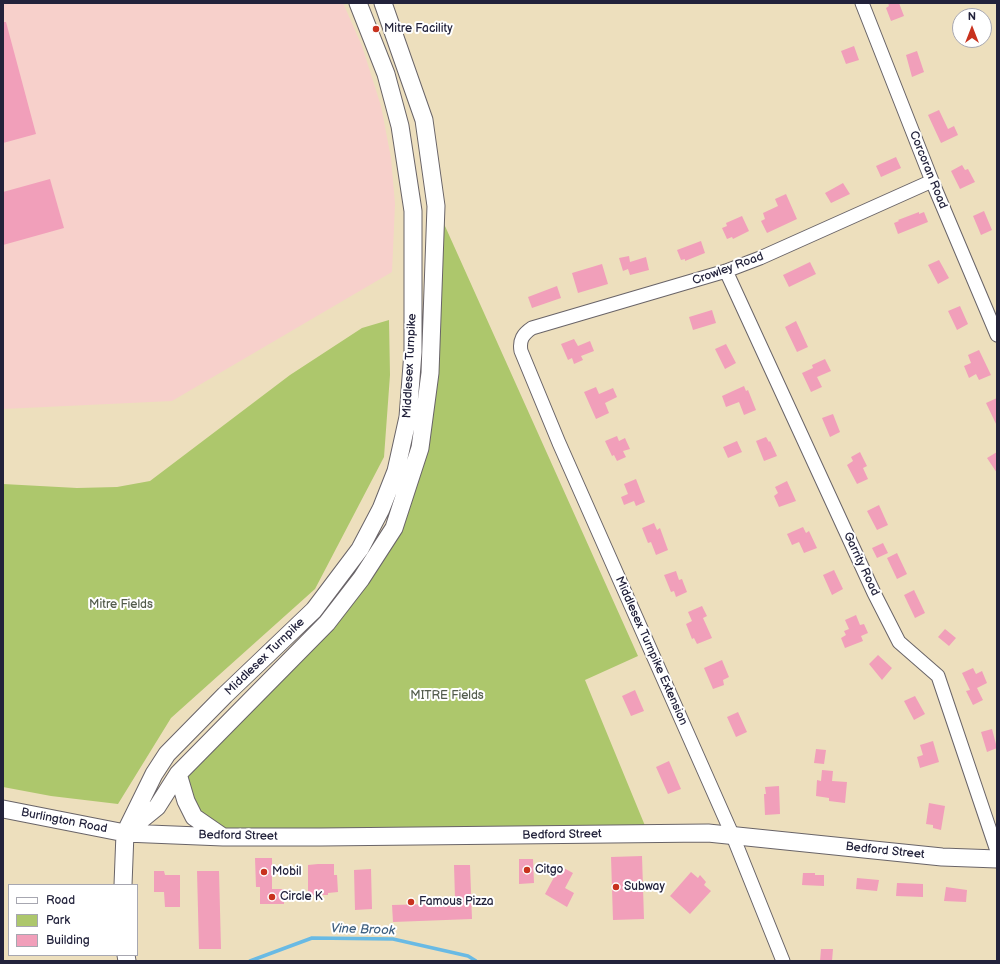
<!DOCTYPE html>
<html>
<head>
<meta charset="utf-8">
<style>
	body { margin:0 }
	#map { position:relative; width:1000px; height:964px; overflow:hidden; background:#eddfbd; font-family:"Balsamiq Sans",sans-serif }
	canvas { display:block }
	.frame { position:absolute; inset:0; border:4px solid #22223b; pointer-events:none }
	.legend { position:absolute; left:8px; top:884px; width:130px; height:72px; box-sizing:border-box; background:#fff; border:1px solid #a7a7b1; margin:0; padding:5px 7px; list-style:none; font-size:12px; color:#22223b }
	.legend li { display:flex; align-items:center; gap:8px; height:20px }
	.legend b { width:20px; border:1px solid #a7a7b1 }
	.north { position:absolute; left:952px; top:8px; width:40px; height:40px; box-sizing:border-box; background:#fff; border:1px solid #a7a7b1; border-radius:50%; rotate:0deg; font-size:11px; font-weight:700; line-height:16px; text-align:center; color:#22223b }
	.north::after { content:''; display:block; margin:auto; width:14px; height:18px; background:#c8321e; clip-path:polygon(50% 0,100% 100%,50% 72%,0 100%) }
</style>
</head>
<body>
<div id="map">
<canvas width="1000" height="964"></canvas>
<div class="frame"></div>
<ul class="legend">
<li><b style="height:5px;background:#fff"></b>Road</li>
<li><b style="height:11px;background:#adc76c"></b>Park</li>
<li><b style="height:11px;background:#f19fba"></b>Building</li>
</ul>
<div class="north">N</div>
</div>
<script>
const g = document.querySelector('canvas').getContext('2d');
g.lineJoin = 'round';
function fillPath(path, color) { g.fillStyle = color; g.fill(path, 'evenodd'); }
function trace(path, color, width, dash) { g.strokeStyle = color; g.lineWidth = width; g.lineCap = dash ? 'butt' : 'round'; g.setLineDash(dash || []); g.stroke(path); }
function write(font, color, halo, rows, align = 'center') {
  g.font = font + ' "Balsamiq Sans",sans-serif'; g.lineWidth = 4; g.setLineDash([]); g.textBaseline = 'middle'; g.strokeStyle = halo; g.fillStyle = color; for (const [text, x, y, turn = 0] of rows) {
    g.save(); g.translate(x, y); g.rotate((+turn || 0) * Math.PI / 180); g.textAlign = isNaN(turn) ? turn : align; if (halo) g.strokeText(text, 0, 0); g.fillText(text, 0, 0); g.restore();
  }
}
const built = new Path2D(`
	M3 3H343L362 46 381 106 391 158 395 204 392 272 172 401 3 409Z`);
const green = new Path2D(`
	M436 206 638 656 585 680 648 833 223 837 194 817 178 774 327 623 394 528 420 448Z
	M389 320 390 375 384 457 315 589 171 718 118 804 51 796 3 787V484L77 488 117 487 150 481 290 375 362 328Z`);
const stream = new Path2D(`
	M250 961 312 938 393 939 468 956 476 961`);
const building = new Path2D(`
	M888 3H899L904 16 891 21 886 8 889 6Z
	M3 22H6L36 134 3 143Z
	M854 46 859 60 846 64 841 51Z
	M917 51 924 72 912 77 906 55Z
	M939 110 948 129 954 126 958 135 941 143 928 115Z
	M896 157 901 168 881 177 876 166Z
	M962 165 965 170 968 169 975 182 960 189 951 171Z
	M50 179 64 228 3 245V192Z
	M843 183 850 194 831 203 825 193Z
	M786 194 797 219 767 233 761 221 765 219 763 213 778 206 775 199Z
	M984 211 992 230 981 235 973 216Z
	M919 212V214L924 212 928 222 898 234 894 223 899 221 898 220Z
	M742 216 749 231 733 239 732 237 727 239 722 228 727 226 726 223Z
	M701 241 705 253 685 261V259L681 260 677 250Z
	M629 256 630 262 646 257 649 270 630 275 628 269 623 271 619 258Z
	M939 260 949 278 938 284 928 265Z
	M810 262 816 274 789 287 783 275Z
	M602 264 608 284 578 293 572 273Z
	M557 286 561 298 532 308 528 297Z
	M960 306 968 324 957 330 948 311Z
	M712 310 716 323 693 330 689 317Z
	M796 321 808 347 797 352 785 327Z
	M574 339 578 346 590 341 594 351 581 356 583 360 574 364 572 358 568 360 561 344Z
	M726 344 736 363 725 369 715 349Z
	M979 350 991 375 979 380 976 374 969 378 964 366 971 363 968 355Z
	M825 359 831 371 817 377 822 387 811 392 802 373 813 368 812 365Z
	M744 386 746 391 748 390 756 410 744 415 739 402 726 407 722 396Z
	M596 387 599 394 613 388 617 397 605 403 609 413 596 419 584 392Z
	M997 398V426L986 403Z
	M833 414 840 432 830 437 822 418Z
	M617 436 619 441 625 438 630 449 623 451 626 457 617 461 614 455 612 456 605 441Z
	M766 437 769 442 770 441 777 456 764 461 756 441Z
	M737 441 742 452 728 458 723 447Z
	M860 452 867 466 863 468 868 479 857 484 847 465 853 461 851 457Z
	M997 452V473L987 458Z
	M636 479 645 502 636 506 634 501 624 505 621 497 628 494 624 484Z
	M787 481 796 501 779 507 774 496 778 493 775 487Z
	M879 505 888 525 877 530 867 511Z
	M654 523 657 530 660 528 668 550 656 555 651 542 648 543 642 528Z
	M803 527 806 533 809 531 817 548 804 553 799 542 792 545 787 534Z
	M883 543 888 553 877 558 872 548Z
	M897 553 907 574 897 579 887 558Z
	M834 570 843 589 832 595 823 575Z
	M676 571 679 580 682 579 687 592 676 597 674 591 671 592 664 575Z
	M914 590 925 613 915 618 904 595Z
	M702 606 707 616 703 618 712 638 697 644 694 638 692 639 686 624 692 621 688 612Z
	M856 615 860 625 864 624 868 633 861 636 863 641 845 648 841 638 846 635 844 631 849 629 845 620Z
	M945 629 956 638 949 646 938 637Z
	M878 655 892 668 882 680 869 664Z
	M722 660 729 677 723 680 724 685 713 689 704 668Z
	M973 668 976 674 982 671 987 683 977 688 983 700 973 705 966 691 970 690 962 673Z
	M635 690 644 711 631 716 622 696Z
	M915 696 925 714 914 720 904 701Z
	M738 712 747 732 736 737 727 717Z
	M992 729 997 748 987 752 981 732Z
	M933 741 939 762 920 768 917 757 923 755 920 745Z
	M816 749 826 750 824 764 814 763Z
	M669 761 681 789 668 794 656 767Z
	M822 770 833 771 832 781 847 782 845 803 829 801V798L816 796 817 780 821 781Z
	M779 786 780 814 765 815 764 794H766L765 787Z
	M929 803 945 806 941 830 933 828V825L926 824Z
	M642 856 644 919 613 920 611 857Z
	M255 858H272V889H284V904H260V887H256Z
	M519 859H533L534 883 519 884Z
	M318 864H334V875H337L338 892 328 893V895H308V865Z
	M454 865H470L472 919 393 922 392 905 432 904V906H448L455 898Z
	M560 866 573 873 565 888 574 893 567 907 545 894Z
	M371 869 372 909 355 910 354 870Z
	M154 871H164L165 875H180V907H165L164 892H154Z
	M197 871H219L221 949H199Z
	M691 872 698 878 700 875 706 882 704 885 711 891 690 914 670 896Z
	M803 873H815V875H824V886L802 885Z
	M857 878 879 880 877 891 856 889Z
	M897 883 923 884V897L896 896Z
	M946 887 967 890 966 902 944 901Z
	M821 949H833L832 961H820Z`);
const minor = new Path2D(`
	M862 3 932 181 997 335
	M726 271 874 593 899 642 938 676 997 851
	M783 961 732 834 559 443 521 351C519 340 523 334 532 328L726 271 760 258 932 181`);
const major = new Path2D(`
	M178 774 186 801 194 817 223 837
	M3 809 125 833 223 837H321L708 833 942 857 997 859
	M130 829 157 807 178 774 327 623 361 579 394 528 420 448 430 373 436 206 424 120 383 3
	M123 885 125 833 154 774 167 754 225 695 314 610 360 549 381 509 396 471 408 417 413 352V211L400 126 386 74 358 3
	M126 955 127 961`);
const markers = [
	[376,29,4,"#c8321e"],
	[527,870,4,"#c8321e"],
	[264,872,4,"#c8321e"],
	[616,887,4,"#c8321e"],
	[272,897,4,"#c8321e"],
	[411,902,4,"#c8321e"]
];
const poiNames = [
	["Mitre Facility",384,29],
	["Citgo",535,870],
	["Mobil",272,872],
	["Subway",624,887],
	["Circle K",280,897],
	["Famous Pizza",419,902]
];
const streetNames = [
	["Corcoran Road",928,170,68],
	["Crowley Road",728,269,-20],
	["Middlesex Turnpike",410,366,-87],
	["Garrity Road",861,564,65],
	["Middlesex Turnpike Extension",651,651,66],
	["Middlesex Turnpike",265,657,-44],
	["Burlington Road",64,821,11],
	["Bedford Street",562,835,-1],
	["Bedford Street",238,836,1],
	["Bedford Street",885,851,6]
];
const parkNames = [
	["Mitre Fields",121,605],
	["MITRE Fields",447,696]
];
const waterNames = [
	["Vine Brook",363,930,2]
];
fillPath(built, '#f7d0cb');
fillPath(green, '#adc76c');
trace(stream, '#69bae4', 3.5);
fillPath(building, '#f19fba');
trace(minor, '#696468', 15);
trace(major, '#696468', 19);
trace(minor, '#fff', 13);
trace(major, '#fff', 17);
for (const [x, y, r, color] of markers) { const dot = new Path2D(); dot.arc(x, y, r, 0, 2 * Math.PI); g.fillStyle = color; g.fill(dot); trace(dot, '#fff', 1.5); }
write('12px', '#22223b', '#fff', poiNames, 'left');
write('12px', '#22223b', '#fff', streetNames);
write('12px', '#535c4c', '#fff', parkNames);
write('italic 13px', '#3e5f7f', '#fff', waterNames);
</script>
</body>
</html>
